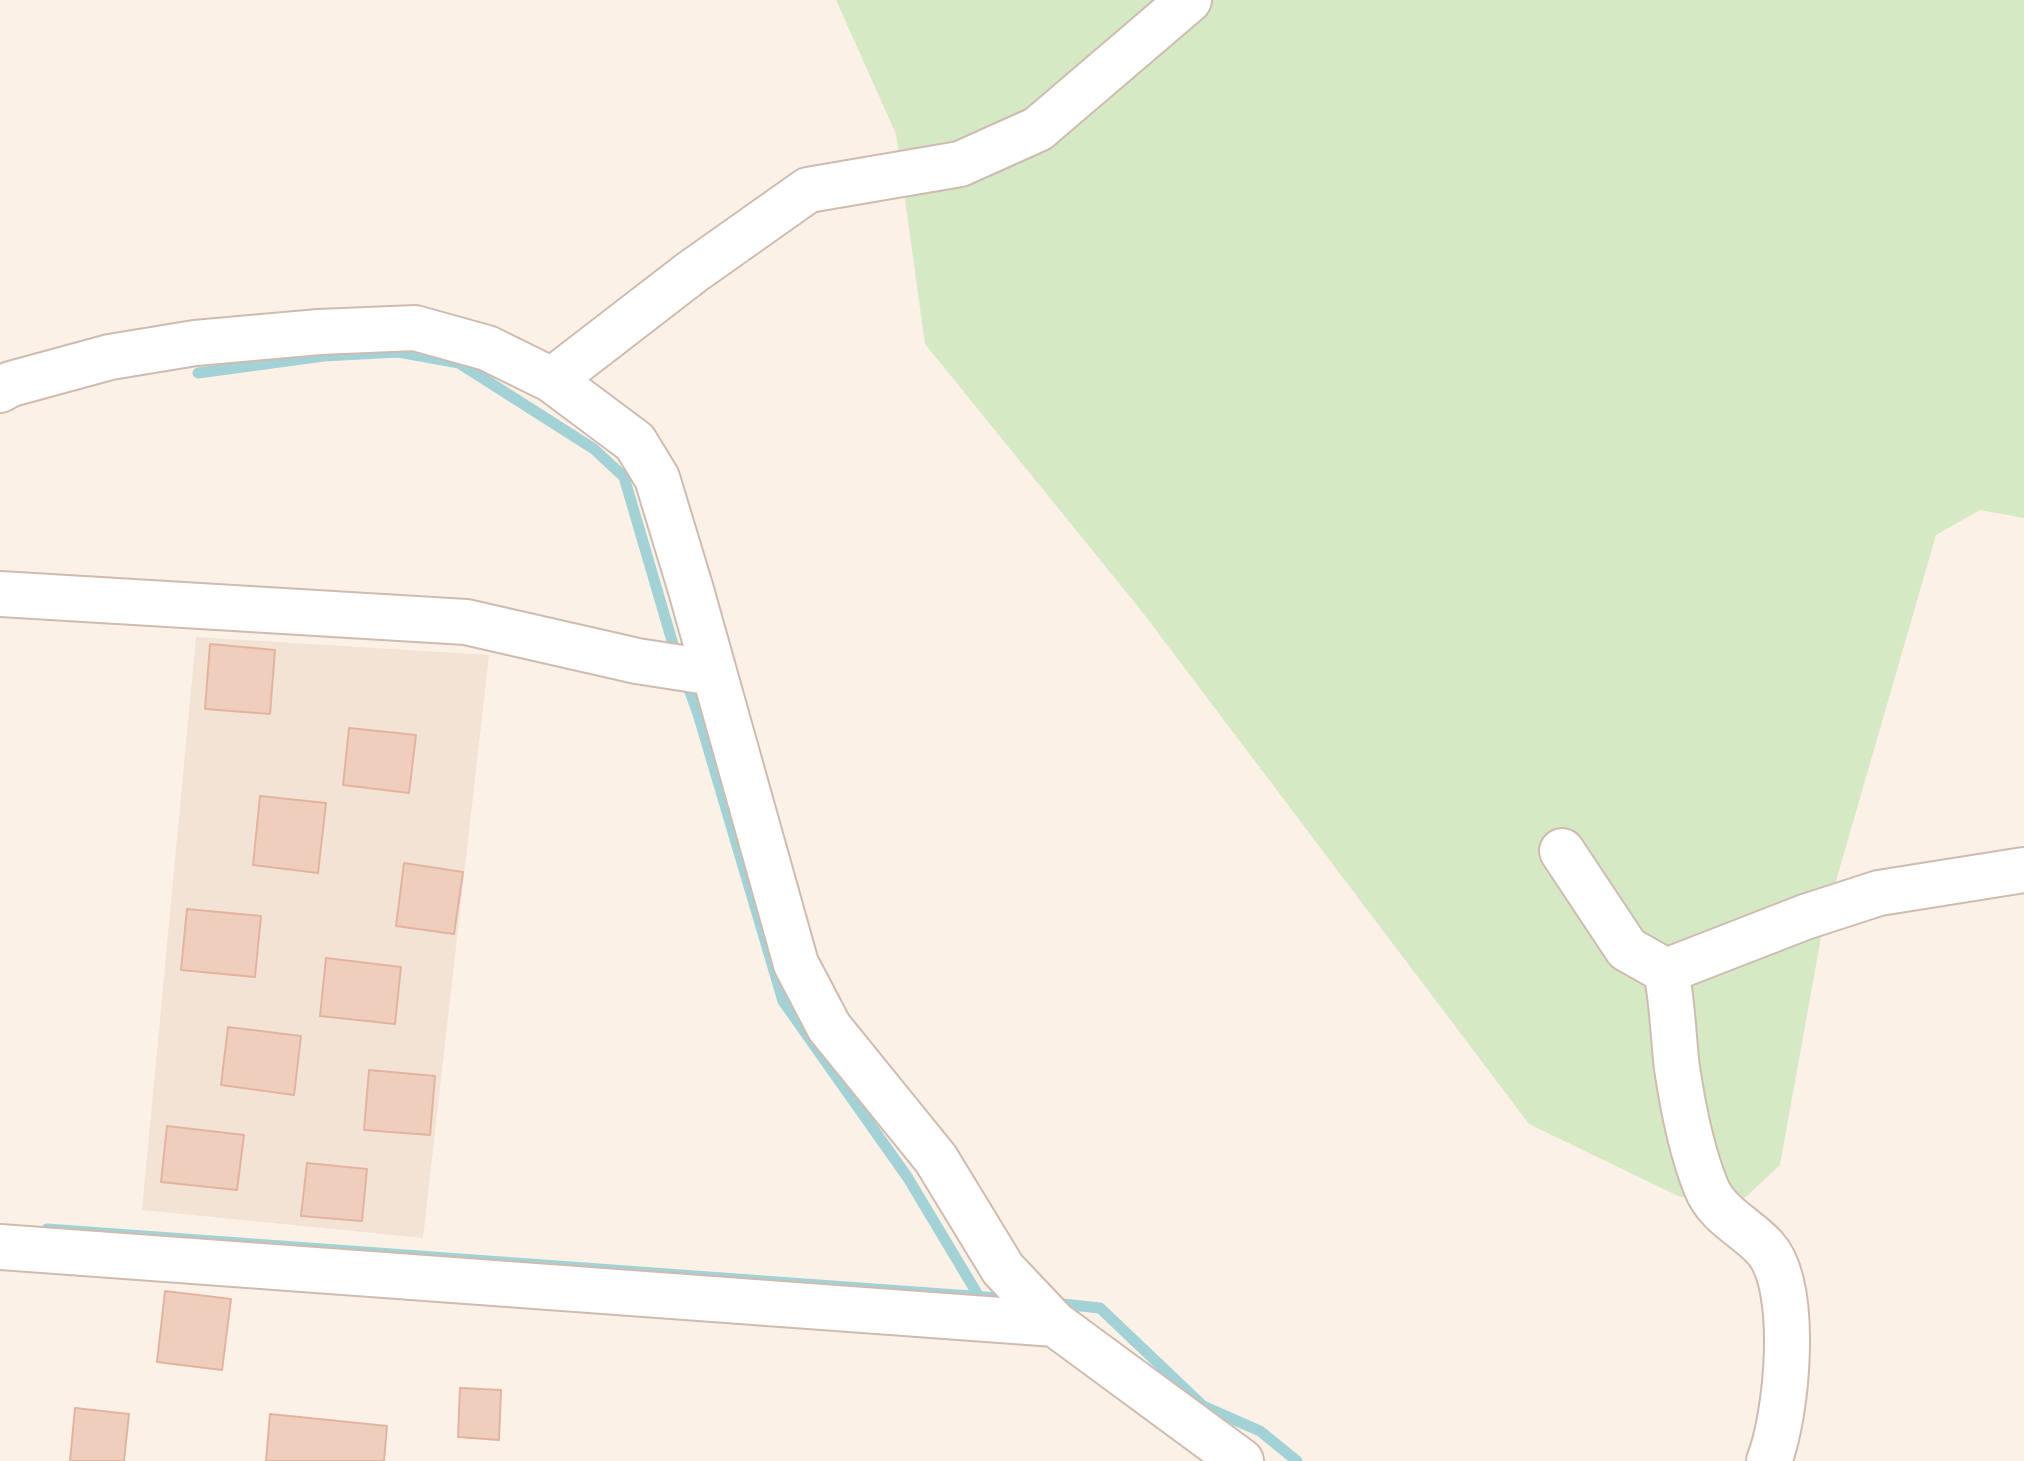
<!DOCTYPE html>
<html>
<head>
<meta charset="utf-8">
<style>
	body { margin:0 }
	canvas { display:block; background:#fbf1e6 }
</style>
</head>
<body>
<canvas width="2024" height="1461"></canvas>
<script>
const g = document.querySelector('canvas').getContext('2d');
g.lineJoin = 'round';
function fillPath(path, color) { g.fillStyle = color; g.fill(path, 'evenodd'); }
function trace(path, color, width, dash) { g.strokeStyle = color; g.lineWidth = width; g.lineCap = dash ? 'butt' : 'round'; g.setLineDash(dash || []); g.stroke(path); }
const residential = new Path2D(`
	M196 637 489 655 423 1238 142 1210Z`);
const green = new Path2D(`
	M836 0H2024V518L1980 510 1936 535 1823 926 1780 1165 1735 1207 1678 1196 1529 1124 1140 609 925 344 896 134Z`);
const stream = new Path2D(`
	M198 373 324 356 398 352 459 363 594 449 624 477 677 658
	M685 678 698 714 783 1001 908 1178 978 1295
	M47 1229 1012 1299
	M1053 1303 1100 1308 1203 1406 1260 1431 1297 1461`);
const building = new Path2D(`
	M210 644 275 650 270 714 205 709Z
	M349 728 416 735 409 793 343 785Z
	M260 796 326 803 318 873 253 865Z
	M404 863 463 872 454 934 396 926Z
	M187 909 261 916 255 977 181 970Z
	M326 958 401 967 395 1024 320 1016Z
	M228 1027 301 1036 294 1095 221 1085Z
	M369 1070 435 1076 430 1135 364 1130Z
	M167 1126 244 1135 237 1190 161 1182Z
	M307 1163 367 1169 362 1221 301 1216Z
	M165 1291 231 1299 222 1370 157 1362Z
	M460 1388 501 1390 499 1440 458 1437Z
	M75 1408 129 1414 124 1461H70Z
	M270 1414 387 1426 384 1461H266Z`);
const minor = new Path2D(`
	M552 380 692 272 808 190 960 164 1038 129 1189 0
	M0 390 11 384 110 357 195 343 319 332 415 328 487 348 552 380 635 442 657 478 691 590 796 964 829 1027 936 1159 1003 1269 1055 1324 1241 1461
	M0 594 466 622 637 661 714 673
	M1562 851 1627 949 1666 971C1673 1004 1673 1036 1677 1068 1683 1108 1691 1150 1706 1187 1717 1215 1746 1227 1765 1248 1800 1286 1787 1416 1769 1461
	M1666 971 1805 917 1879 893 2024 870
	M0 1247 1055 1324`);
fillPath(residential, '#f3e3d4');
fillPath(green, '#d6e9c5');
trace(stream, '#a2d2d6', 11);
fillPath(building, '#f0cebe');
trace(building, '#e2b49f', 2);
trace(minor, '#cfbbaf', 48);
trace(minor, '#fff', 44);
</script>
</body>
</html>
